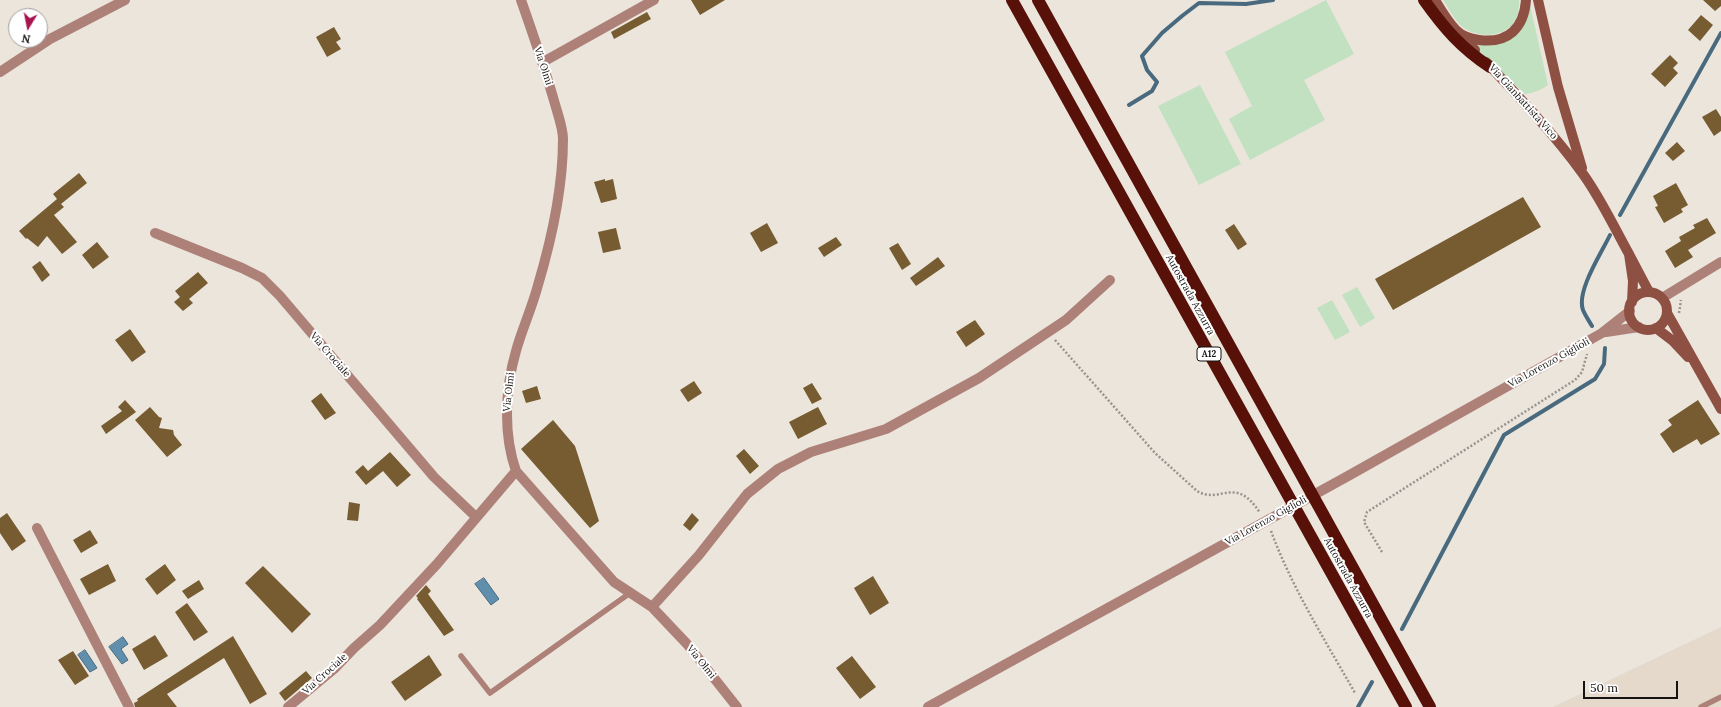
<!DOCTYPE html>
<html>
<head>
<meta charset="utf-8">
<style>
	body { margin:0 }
	#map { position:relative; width:1721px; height:707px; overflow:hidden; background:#ebe5dc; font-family:Lora,serif }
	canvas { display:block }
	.north { position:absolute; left:8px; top:8px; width:40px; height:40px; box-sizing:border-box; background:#fff; border:1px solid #a1a19f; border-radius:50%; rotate:190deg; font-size:11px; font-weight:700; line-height:16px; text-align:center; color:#151310 }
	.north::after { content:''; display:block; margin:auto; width:14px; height:18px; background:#a7144e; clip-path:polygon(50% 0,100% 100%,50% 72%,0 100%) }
	.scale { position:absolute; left:1583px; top:681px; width:95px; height:18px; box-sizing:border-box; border:2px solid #151310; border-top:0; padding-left:5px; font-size:12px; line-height:14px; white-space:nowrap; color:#151310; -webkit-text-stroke:3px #fff; paint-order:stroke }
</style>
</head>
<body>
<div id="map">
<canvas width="1721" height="707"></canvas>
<div class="north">N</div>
<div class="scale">50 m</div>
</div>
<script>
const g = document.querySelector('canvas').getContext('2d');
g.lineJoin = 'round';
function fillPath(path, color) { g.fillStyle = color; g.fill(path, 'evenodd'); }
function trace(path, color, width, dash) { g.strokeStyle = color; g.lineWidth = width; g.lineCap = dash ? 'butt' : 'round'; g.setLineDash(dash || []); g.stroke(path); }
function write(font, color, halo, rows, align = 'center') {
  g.font = font + ' Lora,serif'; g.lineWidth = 4; g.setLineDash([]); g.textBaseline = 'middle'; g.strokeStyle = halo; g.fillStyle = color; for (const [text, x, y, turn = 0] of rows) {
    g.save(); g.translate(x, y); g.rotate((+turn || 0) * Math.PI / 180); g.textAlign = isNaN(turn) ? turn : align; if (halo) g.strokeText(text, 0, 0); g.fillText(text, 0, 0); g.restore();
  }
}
const built = new Path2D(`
	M1721 627V707H1553Z`);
const green = new Path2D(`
	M1326 0 1354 54 1304 80 1325 120 1250 160 1229 119 1252 106 1225 52Z
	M1443 0H1519C1519 4 1519 9 1518 13 1512 37 1482 40 1464 28 1455 22 1449 8 1443 0Z
	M1530 5 1548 85C1541 90 1534 93 1525 94L1467 40C1504 42 1521 48 1530 5Z
	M1200 85 1241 164 1199 185 1158 106Z
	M1357 287 1375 318 1360 327 1342 295Z
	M1332 300 1350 332 1335 340 1317 308Z`);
const water = new Path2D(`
	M484 578 499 599 491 605 475 584Z
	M123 637 128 644 121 649 128 660 122 664 109 647Z
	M85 650 97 668 90 672 78 655Z`);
const stream = new Path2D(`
	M1129 105 1152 91 1157 82 1147 70 1142 56 1162 33 1182 16 1199 3 1246 4 1273 0
	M1620 215 1721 33
	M1592 326C1589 321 1585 315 1583 310 1576 291 1602 252 1610 235
	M1402 629 1504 435 1595 379 1604 364 1605 348
	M1358 707 1372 682`);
const building = new Path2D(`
	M691 0H725L700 15Z
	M1703 0H1721V6L1715 11Z
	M647 12 651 19 614 39 611 32Z
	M1701 15 1713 25 1700 41 1688 30Z
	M334 27 341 39 336 42 341 49 327 57 316 37Z
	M1670 55 1678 63 1673 68 1678 73 1665 87 1651 74Z
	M1716 109 1721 117V131L1714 136 1702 117Z
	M1677 142 1685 151 1673 161 1665 153Z
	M79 173 87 183 61 204 64 207 54 215 77 242 62 254 47 236 38 247 27 238 26 239 19 231 57 199 53 194Z
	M605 179V181L613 179 617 199 601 203 594 182Z
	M1676 183 1688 205 1681 209 1683 212 1664 223 1655 207 1658 206 1653 196Z
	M1523 197 1541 227 1393 310 1375 279Z
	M1707 218 1716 233 1688 250 1693 257 1675 268 1665 251 1681 241 1679 237 1695 228 1693 225Z
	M767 223 778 243 761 252 750 233Z
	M1234 224 1247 244 1238 250 1225 230Z
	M616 228 621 249 603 253 598 232Z
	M836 237 842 245 824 257 818 248Z
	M97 242 109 257 93 269 82 255Z
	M898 243 911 264 902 270 889 248Z
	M938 257 945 266 916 286 910 278Z
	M40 261 50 275 42 282 32 267Z
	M198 272 208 283 189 299 193 303 183 311 174 302 180 297 175 291Z
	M975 320 985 334 966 347 956 332Z
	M130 329 146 352 132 362 115 340Z
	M694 381 702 393 688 402 680 390Z
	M812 383 822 399 812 404 803 388Z
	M537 386 541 399 526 403 522 391Z
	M321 393 336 413 325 420 311 401Z
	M125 400 136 412 106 434 101 426 122 411 118 407Z
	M1698 400 1720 434 1701 445 1697 439 1673 453 1660 434 1672 425 1668 420Z
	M150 407 159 417 162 418 159 428 173 430 174 435 182 445 167 457 135 420Z
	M818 407 827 424 798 439 789 422Z
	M553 420 575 446 599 521 590 528 521 449Z
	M744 449 759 466 750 474 736 456Z
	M390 452 411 475 397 487 383 471 366 485 355 472 363 465 368 471Z
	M349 502 360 504 358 521 347 520Z
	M7 513 26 541 12 551 0 533V518Z
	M692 513 699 520 690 531 683 525Z
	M90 530 98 543 81 553 73 540Z
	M108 564 116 581 89 595 80 579Z
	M165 564 176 580 157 595 145 579Z
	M263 566 311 614 292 633 245 583Z
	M873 576 889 603 870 615 854 588Z
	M199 580 204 589 188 599 182 591Z
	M426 585 431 591 428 594 454 630 444 636 417 599 418 598 416 596Z
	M187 603 208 632 194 641 175 612Z
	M155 635 168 656 144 670 132 649Z
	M233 636 267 694 250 704 224 658 167 694 177 707H135L134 703 138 701 137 699Z
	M73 651 89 676 75 685 58 660Z
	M429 655 442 675 405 701 391 682Z
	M852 656 876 687 860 699 836 668Z
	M306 671 312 678 285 701 279 693Z`);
const path = new Path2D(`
	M1679 313 1681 300
	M1055 340 1155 453 1197 491C1221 505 1235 474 1260 513
	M1271 531C1292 588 1325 640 1355 693
	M1382 552 1364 522 1367 512 1575 380 1582 372 1587 354`);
const lane = new Path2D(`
	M461 656 490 693 630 593
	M1701 707 1721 697`);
const street = new Path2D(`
	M521 0C533 34 545 69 555 104 558 115 563 128 563 139 563 189 552 238 538 285 532 308 522 329 516 351 505 389 503 434 516 471L614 582 652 607 687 644 737 707
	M543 62 654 0
	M0 72 50 39 125 0
	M155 233 242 268 262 278 280 296 434 477 476 517
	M1662 298 1721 262
	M1606 332 1639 327
	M37 528 129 707
	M652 607 699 555 747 494 778 469 811 452 886 429 979 378 1066 320 1110 280
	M288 707 334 669 354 648 380 625 437 564 516 471
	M928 707 1348 476 1602 333 1630 311`);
const secondary = new Path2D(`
	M1435 0C1441 10 1448 22 1456 30 1462 36 1472 39 1479 40 1508 44 1524 28 1526 0
	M1538 0 1558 87 1582 168
	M1457 31 1475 50
	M1486 62C1520 98 1554 134 1583 174 1601 199 1614 227 1629 254
	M1629 311a19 19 0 1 1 38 0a19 19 0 1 1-38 0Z
	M1632 302 1633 281 1629 254 1649 292
	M1667 313 1721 409
	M1656 328 1673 341 1688 357`);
const highway = new Path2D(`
	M1012 0 1406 707
	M1038 0 1430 707
	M1424 0C1444 28 1461 48 1490 67`);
const shields = [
	[1209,354,24]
];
const shieldNames = [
	["A12",1209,354]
];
const streetNames = [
	["Via Olmi",543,66,72],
	["Via Gianbattista Vico",1523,102,48],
	["Autostrada Azzurra",1190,295,61],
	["Via Crociale",330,355,49],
	["Via Lorenzo Giglioli",1549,363,-29],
	["Via Olmi",509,392,-84],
	["Via Lorenzo Giglioli",1266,521,-29],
	["Autostrada Azzurra",1348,578,61],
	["Via Olmi",701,662,51],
	["Via Crociale",325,674,-42]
];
fillPath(built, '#e4d9ca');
fillPath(green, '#c1e1c0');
fillPath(water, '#5f8fad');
trace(water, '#496a7e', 1);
trace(stream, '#496a7e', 4);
fillPath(building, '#775b31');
trace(path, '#98938d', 2.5, [2, 2]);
trace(lane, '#ae8178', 5.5);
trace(street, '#ae8178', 10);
trace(secondary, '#8f5044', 10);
trace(highway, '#581108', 12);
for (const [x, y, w] of shields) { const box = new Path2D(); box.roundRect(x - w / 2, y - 7, w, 14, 3); g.fillStyle = '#fff'; g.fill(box); trace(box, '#151310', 1); }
write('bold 9px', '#151310', null, shieldNames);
write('10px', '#151310', '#fff', streetNames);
</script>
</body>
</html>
